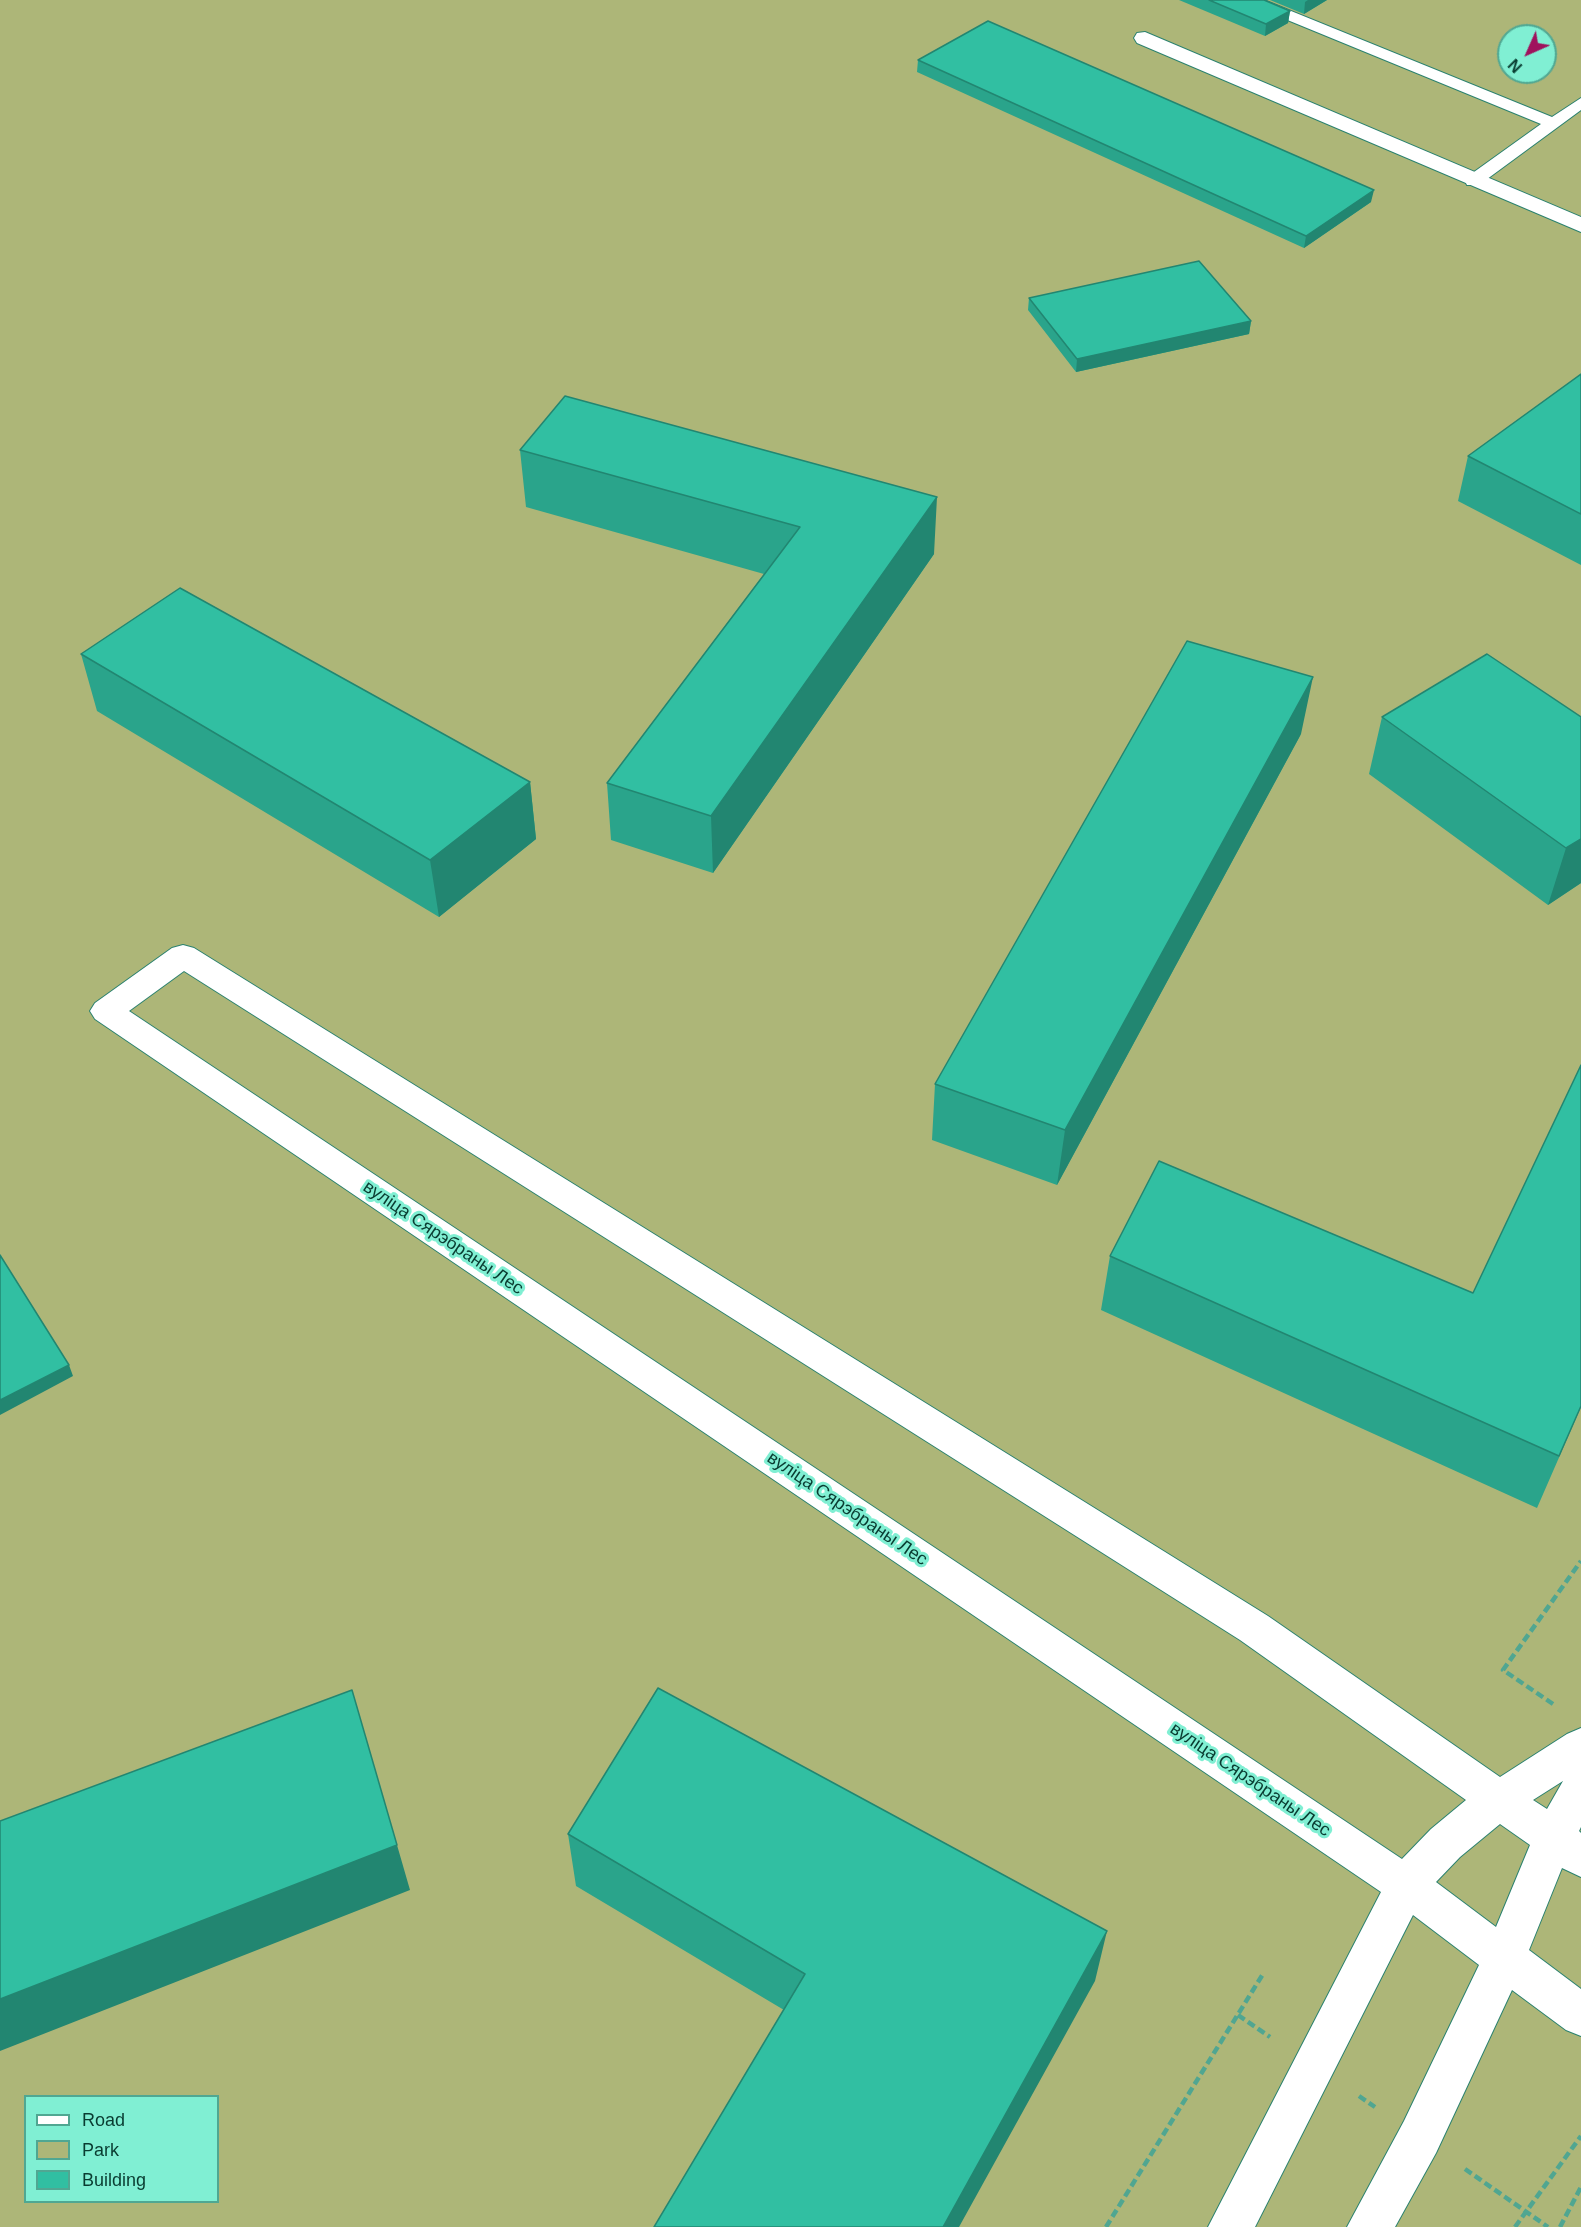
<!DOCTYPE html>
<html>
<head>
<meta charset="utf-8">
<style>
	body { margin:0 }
	#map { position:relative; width:1581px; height:2227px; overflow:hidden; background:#80efd3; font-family:Arial,sans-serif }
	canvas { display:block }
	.legend { position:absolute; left:24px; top:2095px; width:195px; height:108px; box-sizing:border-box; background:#80efd3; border:2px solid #50a792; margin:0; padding:8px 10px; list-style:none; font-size:18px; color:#093c31 }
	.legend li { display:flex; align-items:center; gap:12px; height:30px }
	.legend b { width:30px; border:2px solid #50a792 }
	.north { position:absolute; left:1497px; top:24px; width:60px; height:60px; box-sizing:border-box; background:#80efd3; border:2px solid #50a792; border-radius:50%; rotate:225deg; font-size:16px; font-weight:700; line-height:24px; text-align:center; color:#093c31 }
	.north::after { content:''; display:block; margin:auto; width:21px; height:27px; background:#9f125d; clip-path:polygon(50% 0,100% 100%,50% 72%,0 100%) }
</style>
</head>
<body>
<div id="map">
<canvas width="1581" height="2227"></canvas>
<ul class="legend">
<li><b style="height:8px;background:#fff"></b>Road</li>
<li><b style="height:16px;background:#adb678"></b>Park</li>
<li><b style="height:16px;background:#31bfa2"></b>Building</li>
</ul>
<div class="north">N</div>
</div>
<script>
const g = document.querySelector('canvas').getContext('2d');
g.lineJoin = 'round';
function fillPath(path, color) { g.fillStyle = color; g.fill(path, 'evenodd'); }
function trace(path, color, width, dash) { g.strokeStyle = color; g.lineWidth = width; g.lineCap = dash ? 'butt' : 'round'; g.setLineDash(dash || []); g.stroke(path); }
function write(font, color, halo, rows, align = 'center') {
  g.font = font + ' Arial,sans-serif'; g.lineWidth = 6; g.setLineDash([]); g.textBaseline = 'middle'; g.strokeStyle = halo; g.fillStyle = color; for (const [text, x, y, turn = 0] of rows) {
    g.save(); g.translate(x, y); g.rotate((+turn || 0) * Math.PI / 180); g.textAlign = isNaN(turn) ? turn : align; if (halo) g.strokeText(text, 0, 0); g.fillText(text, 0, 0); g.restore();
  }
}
const green = new Path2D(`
	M0 0H1581V2227H0ZM1509 36H1545V72H1509ZM26 2096H218V2202H26Z`);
const path = new Path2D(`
	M1553 1704 1503 1670 1581 1561
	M1238 2015 1270 2037
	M1359 2096 1375 2107
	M1465 2169 1548 2227
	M1106 2227 1263 1974
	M1515 2227 1581 2136
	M1560 2227 1581 2187`);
const service = new Path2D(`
	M1243 0H1264L1552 117 1581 98V110L1479 185H1467L1465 181 1467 177 1541 124 1246 3Z`);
const minor = new Path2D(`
	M1145 32 1581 217V232L1137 43 1134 38 1137 33Z
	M183 945 194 948 1268 1616 1500 1777 1567 1734 1581 1728V1827L1579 1831 1581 1833V1877L1562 1868 1529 1950 1581 1989V2036L1566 2030 1512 1990 1436 2153 1395 2227H1347L1404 2121 1479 1965 1413 1915 1255 2227H1208L1381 1892 95 1019 90 1011 95 1003 172 948ZM184 971 1240 1640 1466 1800 1431 1829 1402 1859 129 1011ZM1563 1781 1547 1809 1533 1800ZM1500 1824 1530 1845 1496 1927 1436 1882 1460 1857Z`);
const wall = new Path2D(`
	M1179 0H1264L1290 11 1288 23 1265 36Z
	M1270 0H1327L1304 14Z
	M918 60 1371 202 1304 248 917 72Z
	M1029 298 1251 321 1249 334 1076 372 1028 310Z
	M1581 374V565L1458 501 1468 456Z
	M520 450 934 554 713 873 611 840 607 783 764 574 526 507Z
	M81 654 530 782 536 839 439 917 97 711Z
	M1382 717H1581V883L1548 905 1369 774Z
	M1301 734 1057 1185 932 1140 935 1084Z
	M1110 1256 1581 1407 1537 1508 1101 1310Z
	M568 1834 1095 1981 784 2010 576 1886Z`);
const shadedWall = new Path2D(`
	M1308 0H1327L1304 14 1305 2Z
	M1290 11 1288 23 1265 36 1266 24Z
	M1374 190 1371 202 1304 248 1306 236Z
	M1251 321 1249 334 1076 372 1077 359Z
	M937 497 934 554 713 873 711 816Z
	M1313 677 1301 734 1057 1185 1065 1130Z
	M530 782 536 839 439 917 430 860Z
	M1581 839V883L1548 905 1566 848Z
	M69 1365 73 1376 0 1415V1400Z
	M397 1845 410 1890 0 2051V1999Z
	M1107 1931 1095 1981 959 2227H943Z`);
const building = new Path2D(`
	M1209 0H1264L1290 11 1266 24Z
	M988 21 1374 190 1306 236 918 60Z
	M1199 261 1251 321 1077 359 1029 298Z
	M1581 374V514L1468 456Z
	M565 396 937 497 711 816 607 783 800 527 520 450Z
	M180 588 530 782 430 860 81 654Z
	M1187 641 1313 677 1065 1130 935 1084Z
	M1487 654 1581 717V839L1566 848 1382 717Z
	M1581 1065V1406L1559 1456 1110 1256 1159 1161 1473 1293Z
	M0 1255 69 1365 0 1400Z
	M658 1688 1107 1931 943 2227H654L805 1974 568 1834Z
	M352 1690 397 1845 0 1999V1821Z`);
const streetNames = [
	["вуліца Сярэбраны Лес",443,1238,34],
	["вуліца Сярэбраны Лес",847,1509,34],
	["вуліца Сярэбраны Лес",1250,1780,34]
];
fillPath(green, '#adb678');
trace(service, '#2b826f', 2);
trace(minor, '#2b826f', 2);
trace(path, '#50a691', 4.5, [8, 4]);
fillPath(service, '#fff');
fillPath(minor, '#fff');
fillPath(wall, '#2aa48b');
fillPath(shadedWall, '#228671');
fillPath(building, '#31bfa2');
trace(building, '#228671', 1.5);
write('18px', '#093c31', '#80efd3', streetNames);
</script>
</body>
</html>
